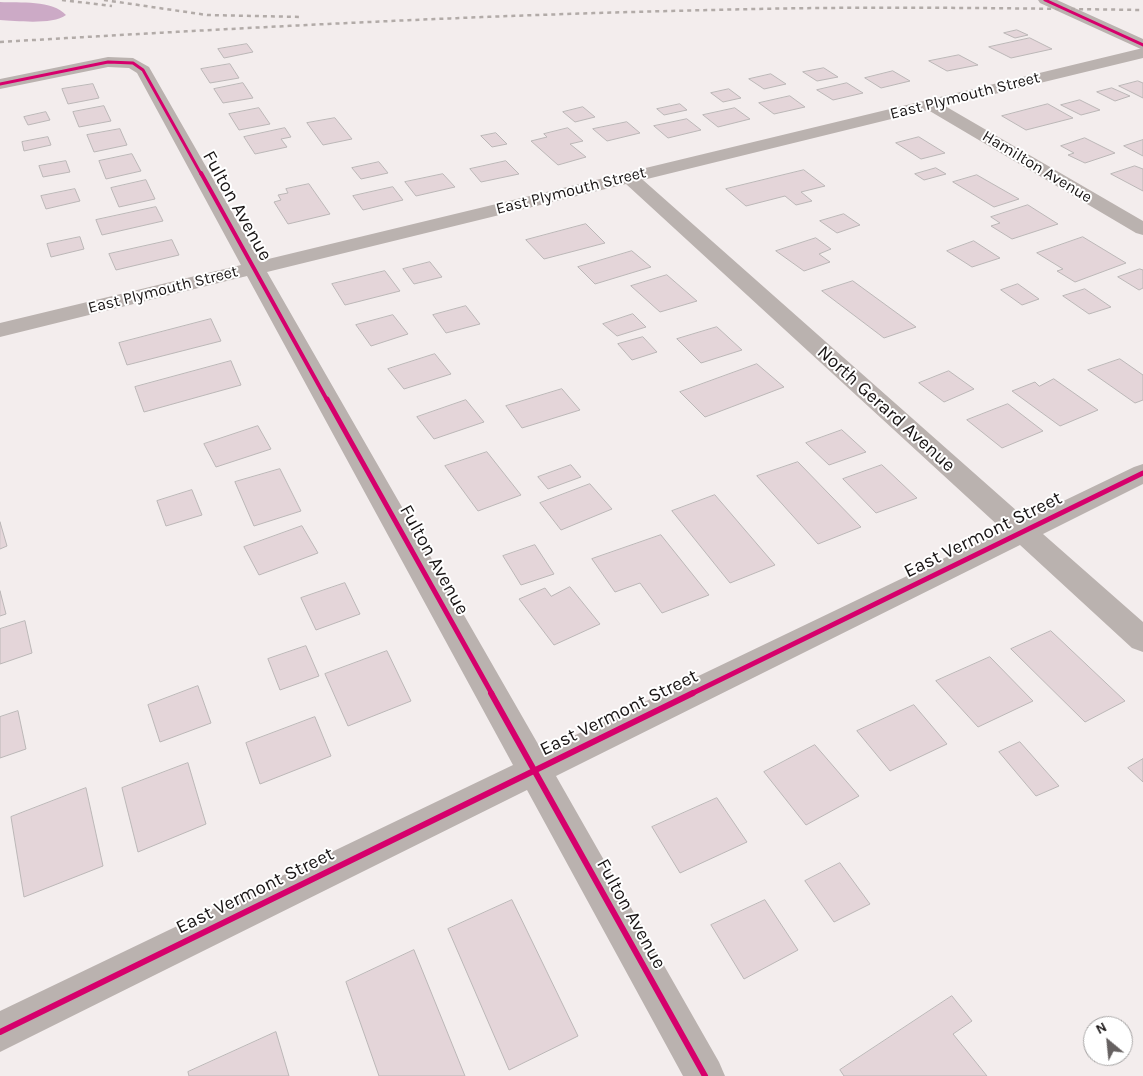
<!DOCTYPE html>
<html>
<head>
<meta charset="utf-8">
<style>
	body { margin:0 }
	#map { position:relative; width:1143px; height:1076px; overflow:hidden; background:#f3eded; font-family:Karla,sans-serif }
	canvas { display:block }
	.north { position:absolute; left:1083px; top:1016px; width:50px; height:50px; box-sizing:border-box; background:#fff; border:1px solid #a3a1a1; border-radius:50%; rotate:332deg; font-size:14px; font-weight:700; line-height:20px; text-align:center; color:#181414 }
	.north::after { content:''; display:block; margin:auto; width:18px; height:22px; background:#656060; clip-path:polygon(50% 0,100% 100%,50% 72%,0 100%) }
</style>
</head>
<body>
<div id="map">
<canvas width="1143" height="1076"></canvas>
<div class="north">N</div>
</div>
<script>
const g = document.querySelector('canvas').getContext('2d');
g.lineJoin = 'round';
function fillPath(path, color) { g.fillStyle = color; g.fill(path, 'evenodd'); }
function trace(path, color, width, dash) { g.strokeStyle = color; g.lineWidth = width; g.lineCap = dash ? 'butt' : 'round'; g.setLineDash(dash || []); g.stroke(path); }
function write(font, color, halo, rows, align = 'center') {
  g.font = font + ' Karla,sans-serif'; g.lineWidth = 4; g.setLineDash([]); g.textBaseline = 'middle'; g.strokeStyle = halo; g.fillStyle = color; for (const [text, x, y, turn = 0] of rows) {
    g.save(); g.translate(x, y); g.rotate((+turn || 0) * Math.PI / 180); g.textAlign = isNaN(turn) ? turn : align; if (halo) g.strokeText(text, 0, 0); g.fillText(text, 0, 0); g.restore();
  }
}
const water = new Path2D(`
	M0 2C19 3 53 0 66 15 53 25 17 21 0 20Z`);
const building = new Path2D(`
	M1017 30 1028 35 1015 38 1004 33Z
	M1030 38 1052 49 1011 58 989 47Z
	M247 44 253 52 224 58 218 49Z
	M959 55 978 65 947 71 929 61Z
	M230 64 239 78 210 83 201 69Z
	M824 68 838 77 817 81 803 72Z
	M893 71 910 81 881 88 865 78Z
	M771 74 786 84 764 89 749 79Z
	M1138 81 1143 83V98L1119 86Z
	M243 83 253 98 223 103 214 89Z
	M847 83 863 93 833 100 817 90Z
	M93 84 99 98 68 104 62 89Z
	M1112 88 1130 96 1115 101 1097 92Z
	M729 89 741 98 723 102 711 93Z
	M790 96 805 107 774 114 759 103Z
	M1080 100 1100 110 1081 115 1061 105Z
	M680 104 687 110 664 115 657 109Z
	M1048 104 1073 118 1026 130 1002 116Z
	M104 106 111 121 79 127 73 112Z
	M583 107 595 117 575 122 563 112Z
	M259 108 270 124 239 130 229 114Z
	M735 108 750 119 718 127 703 115Z
	M46 112 50 120 28 125 24 117Z
	M335 118 352 139 323 145 307 123Z
	M687 119 701 130 668 138 654 126Z
	M627 122 640 133 607 141 593 129Z
	M285 128 291 137 281 139 287 147 255 154 244 137Z
	M568 128 583 141 570 144 586 157 558 165 531 141 547 137 544 134Z
	M120 129 127 145 94 152 87 135Z
	M496 133 507 144 492 147 481 136Z
	M48 137 51 145 24 151 22 142Z
	M919 137 945 153 921 159 896 143Z
	M1085 138 1115 153 1085 163 1068 155 1074 153 1061 146Z
	M1143 140V156L1124 146Z
	M132 154 141 171 106 179 99 161Z
	M66 161 70 172 43 177 39 166Z
	M506 161 519 174 481 182 470 169Z
	M379 162 388 173 361 179 352 168Z
	M1135 166 1143 169V191L1111 174Z
	M936 168 946 174 924 180 915 174Z
	M804 170 825 186 801 192 812 201 796 205 785 196 746 206 726 189Z
	M443 174 455 187 416 196 405 182Z
	M977 175 1019 199 994 207 953 182Z
	M146 180 155 199 119 207 111 188Z
	M309 184 330 214 288 224 274 202 281 200 278 195 288 193 286 189Z
	M393 187 403 200 363 210 353 196Z
	M75 189 80 201 46 209 41 196Z
	M1028 205 1058 224 1012 239 991 226 1000 223 991 217Z
	M156 207 163 221 102 235 96 220Z
	M844 214 860 225 837 233 820 221Z
	M586 224 605 243 544 259 526 240Z
	M80 237 84 249 51 257 47 244Z
	M1083 237 1126 263 1075 282 1057 271 1063 269 1037 253Z
	M816 238 831 249 819 254 830 262 804 271 776 251Z
	M172 240 179 255 116 270 109 254Z
	M974 241 1000 258 972 267 947 251Z
	M632 251 651 267 595 284 578 267Z
	M430 262 442 277 414 284 403 269Z
	M1140 269 1143 270V288L1139 290 1118 277Z
	M385 271 400 291 345 305 332 284Z
	M667 275 697 301 660 312 631 286Z
	M853 281 916 327 884 338 822 291Z
	M1018 284 1039 299 1022 305 1001 290Z
	M1085 289 1111 307 1089 314 1063 296Z
	M466 306 480 324 446 333 433 315Z
	M633 314 646 327 617 336 603 324Z
	M393 315 408 334 371 346 356 325Z
	M211 319 221 341 127 365 119 343Z
	M717 327 742 350 701 363 677 339Z
	M643 337 657 352 632 360 618 344Z
	M435 354 451 374 404 389 388 369Z
	M1120 359 1143 375V400L1135 403 1088 370Z
	M231 361 241 385 144 412 135 387Z
	M757 364 784 387 705 417 680 392Z
	M949 371 974 389 944 402 919 383Z
	M1054 379 1098 410 1060 426 1012 391 1035 382 1039 386Z
	M562 389 580 410 522 428 506 406Z
	M466 400 484 422 434 439 417 417Z
	M1008 404 1043 431 1002 448 967 420Z
	M258 426 271 449 216 467 204 444Z
	M842 430 866 452 829 465 806 443Z
	M487 452 521 495 478 511 445 466Z
	M798 462 861 527 818 544 757 476Z
	M571 465 581 477 548 489 538 477Z
	M882 465 917 498 876 513 843 479Z
	M280 469 301 511 254 526 235 482Z
	M590 484 612 509 561 530 540 503Z
	M192 490 202 515 166 526 157 501Z
	M715 495 775 565 730 583 672 511Z
	M0 522 7 546 0 549Z
	M302 526 318 553 259 575 244 547Z
	M661 535 709 595 662 613 640 583 615 592 592 559Z
	M535 545 554 574 521 585 503 556Z
	M345 583 360 614 316 630 301 598Z
	M570 587 600 624 554 645 519 599 545 588 551 596Z
	M0 591 6 614 0 616Z
	M25 621 32 653 0 664V629Z
	M1051 631 1125 701 1085 722 1011 649Z
	M306 646 319 676 280 690 268 659Z
	M387 651 411 701 348 726 325 674Z
	M990 657 1033 701 978 727 936 681Z
	M198 686 211 723 160 742 148 705Z
	M914 705 947 744 890 771 857 731Z
	M18 711 26 749 0 758V717Z
	M315 717 331 756 260 784 246 743Z
	M1020 742 1059 786 1036 796 999 752Z
	M815 745 859 796 806 825 764 772Z
	M1143 759V782L1128 768Z
	M188 763 206 824 138 852 122 788Z
	M86 788 103 866 24 897 11 817Z
	M717 798 747 842 680 873 652 827Z
	M840 863 870 904 834 922 805 881Z
	M512 900 578 1036 509 1070 448 929Z
	M765 900 798 950 744 979 711 925Z
	M414 950 465 1076H379L346 982Z
	M952 996 972 1021 953 1034 987 1076H844L840 1070Z
	M276 1032 289 1076H189L188 1072Z`);
const minor = new Path2D(`
	M1143 48V58L945 106 1143 221V235L1136 233 928 110 643 180 1026 519 1134 467 1143 464V484L1043 534 1143 622V652L1132 648 1020 545 556 776 719 1062 725 1076H683L527 790 0 1052V1011L513 765 247 276 0 337V323L241 265 137 73 129 68 108 67 0 89V79L108 57 133 58 149 67 260 261ZM626 184 1003 530 542 751 267 272Z`);
const tertiary = new Path2D(`
	M1038 0H1057L1143 39V50L1040 3Z`);
const rail = new Path2D(`
	M62 0 112 6
	M104 0 207 15 302 17
	M0 42C237 28 474 15 712 10 856 6 999 8 1143 10`);
const cyclewayFar3 = new Path2D(`
	M1045 0 1143 45
	M0 84 108 62 133 63 143 70 201 174`);
const cyclewayFar2 = new Path2D(`
	M201 173 327 400`);
const cyclewayFar1 = new Path2D(`
	M327 399 492 694
	M691 694 1143 473`);
const cycleway = new Path2D(`
	M491 693 705 1076
	M0 1032 693 693`);
const farStreetnames = [
	["East Plymouth Street",965,96,-14],
	["Hamilton Avenue",1037,167,31],
	["East Plymouth Street",571,191,-14],
	["East Plymouth Street",163,290,-14]
];
const streetNames = [
	["Fulton Avenue",237,206,61],
	["North Gerard Avenue",886,409,42],
	["East Vermont Street",983,535,-26],
	["Fulton Avenue",434,560,61],
	["East Vermont Street",619,713,-26],
	["East Vermont Street",255,891,-26],
	["Fulton Avenue",631,914,61]
];
fillPath(water, '#ccaac6');
fillPath(building, '#e4d5d9');
trace(building, '#bbb7b7', 1);
fillPath(minor, '#bab2af');
fillPath(tertiary, '#bab2af');
trace(rail, '#b2aba8', 2.5, [4, 4]);
trace(cyclewayFar3, '#d6006c', 3);
trace(cyclewayFar2, '#d6006c', 4);
trace(cyclewayFar1, '#d6006c', 5);
trace(cycleway, '#d6006c', 6);
write('16px', '#181414', '#fff', farStreetnames);
write('19px', '#181414', '#fff', streetNames);
</script>
</body>
</html>
